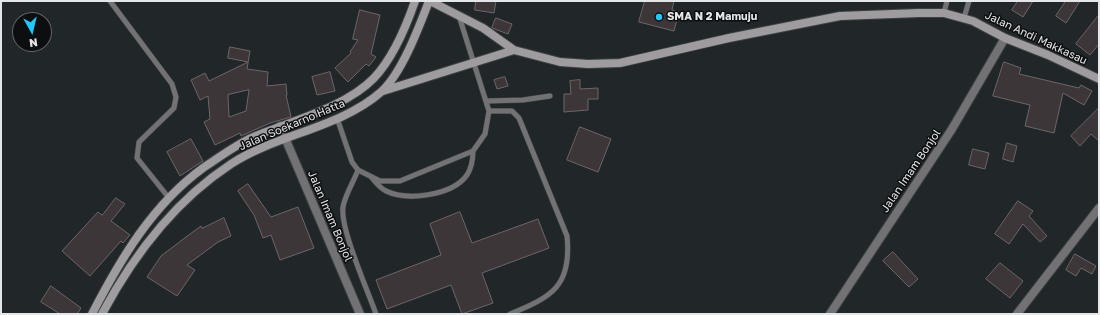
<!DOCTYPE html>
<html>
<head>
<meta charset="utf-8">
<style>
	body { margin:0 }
	#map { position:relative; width:1100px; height:315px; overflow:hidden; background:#212629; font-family:"Golos Text",sans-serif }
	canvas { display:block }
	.frame { position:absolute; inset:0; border:2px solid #e4e7e9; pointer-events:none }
	.north { position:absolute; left:12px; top:12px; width:40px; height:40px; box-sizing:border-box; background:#0d0e10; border:1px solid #636567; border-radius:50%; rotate:172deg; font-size:11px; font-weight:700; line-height:16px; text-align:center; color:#e4e7e9 }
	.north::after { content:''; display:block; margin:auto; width:14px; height:18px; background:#1ec9fd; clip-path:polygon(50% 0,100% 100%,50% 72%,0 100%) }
</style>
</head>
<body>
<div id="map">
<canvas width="1100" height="315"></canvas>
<div class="frame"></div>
<div class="north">N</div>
</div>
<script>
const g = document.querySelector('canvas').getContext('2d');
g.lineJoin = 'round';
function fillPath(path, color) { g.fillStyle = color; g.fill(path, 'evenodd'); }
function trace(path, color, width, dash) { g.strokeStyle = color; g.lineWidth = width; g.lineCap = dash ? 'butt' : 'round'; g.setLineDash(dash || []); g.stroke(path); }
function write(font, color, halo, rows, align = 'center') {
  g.font = font + ' "Golos Text",sans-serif'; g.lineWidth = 3; g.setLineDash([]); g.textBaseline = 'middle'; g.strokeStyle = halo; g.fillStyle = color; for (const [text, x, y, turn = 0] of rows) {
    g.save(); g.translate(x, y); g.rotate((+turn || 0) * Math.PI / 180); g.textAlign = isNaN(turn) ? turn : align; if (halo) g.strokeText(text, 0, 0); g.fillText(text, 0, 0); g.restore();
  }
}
const building = new Path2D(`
	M476 1H496L494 13 475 10Z
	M645 1H674L672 10 679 12 674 31 639 22Z
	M1018 1H1033L1023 17 1012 10Z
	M1066 1H1080L1066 23 1056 16Z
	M360 10 380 15 371 54 376 57 369 66 366 64 348 82 335 68 351 53 350 52 358 40 353 39Z
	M1099 15V44L1090 55 1076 44Z
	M496 18 512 24 508 34 492 28Z
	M230 47 250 51 247 69 268 72 267 86 286 84 287 95H286L291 117 270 123 241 136 240 133 215 145 204 122 210 119 208 96 200 100 191 80 205 73 209 81 248 62 228 58ZM249 90 246 111 229 117 228 95Z
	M1004 62 1021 68 1019 74 1079 88 1081 85 1092 91 1084 105 1063 93 1054 133 1025 126 1030 105 993 96Z
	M330 72 335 91 317 95 312 77Z
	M505 77 508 86 497 89 494 80Z
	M580 80V89L598 88V99H588V110L564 112V94H571L570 81Z
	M1099 108V141L1091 134 1080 146 1071 136Z
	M580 127 611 139 598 172 567 160Z
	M191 139 203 161 180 176 167 152Z
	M1007 143 1017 146 1013 162 1003 159Z
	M973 149 989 153 985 169 969 165Z
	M248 184 271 217 298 207 314 248 280 260 271 235 263 238 254 215 238 191Z
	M116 198 125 204 111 221 130 235 123 243 121 241 90 276 62 251 98 212 102 215Z
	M1018 201 1033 211 1029 216 1047 236 1040 242 1023 224 1009 244 995 234Z
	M460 212 472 243 538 219 549 248 482 273 493 303 462 314 451 285 387 309 376 280 441 255 430 224Z
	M224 218 231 236 218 242 187 265 195 270 177 296 147 277 161 256 186 237 201 226 202 228Z
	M893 252 918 279 909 287 883 261Z
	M1075 254 1096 266 1092 274 1081 268 1076 276 1066 270Z
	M1000 263 1023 281 1010 298 986 279Z
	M51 286 81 308 77 314H60L41 302Z`);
const lane = new Path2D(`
	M110 1 172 84 176 97 174 108 139 142 137 158 169 198
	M944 13 947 1
	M964 18 969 1
	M487 101 523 100 550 96
	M489 111H512L519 118 567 236C572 286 552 297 510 314
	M337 118 352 162 358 170 380 181H400L473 151 485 134 489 111 459 16
	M358 170C354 181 345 195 343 207 340 229 368 291 376 314
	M372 178C376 183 380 188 386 191 407 201 452 196 467 175 472 167 473 160 473 151`);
const street = new Path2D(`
	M280 126 360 314
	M830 314 952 129 1005 38
	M1017 314 1099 208`);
const secondary = new Path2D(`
	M430 1 483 28 514 50 560 62 588 64 620 63 729 38 840 16 919 13H944L973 21 1005 38 1048 55 1099 79
	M383 91 514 50
	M92 314C120 260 152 205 203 168 218 158 233 147 249 139 287 122 344 109 374 78 393 58 406 27 415 1
	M102 314C133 256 176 200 231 164 277 134 340 128 381 92 402 73 419 27 429 1`);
const markers = [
	[659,17,4,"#1ec9fd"]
];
const poiNames = [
	["SMA N 2 Mamuju",667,17]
];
const streetNames = [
	["Jalan Andi Makkasau",1036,38,25],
	["Jalan Soekarno Hatta",292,125,-23],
	["Jalan Imam Bonjol",911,171,-56],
	["Jalan Imam Bonjol",330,216,67]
];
fillPath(building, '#3c3638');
trace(building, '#6d6668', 1);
trace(lane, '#3c4144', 6);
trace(street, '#3c4144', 10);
trace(secondary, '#3c4144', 10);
trace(lane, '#727173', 5);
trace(street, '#727173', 8);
trace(secondary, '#9f9ca0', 8);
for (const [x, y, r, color] of markers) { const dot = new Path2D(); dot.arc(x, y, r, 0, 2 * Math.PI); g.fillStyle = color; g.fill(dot); trace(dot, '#0d0e10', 1.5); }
write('bold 11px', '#e4e7e9', '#0d0e10', poiNames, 'left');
write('11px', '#e4e7e9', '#0d0e10', streetNames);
</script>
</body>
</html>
